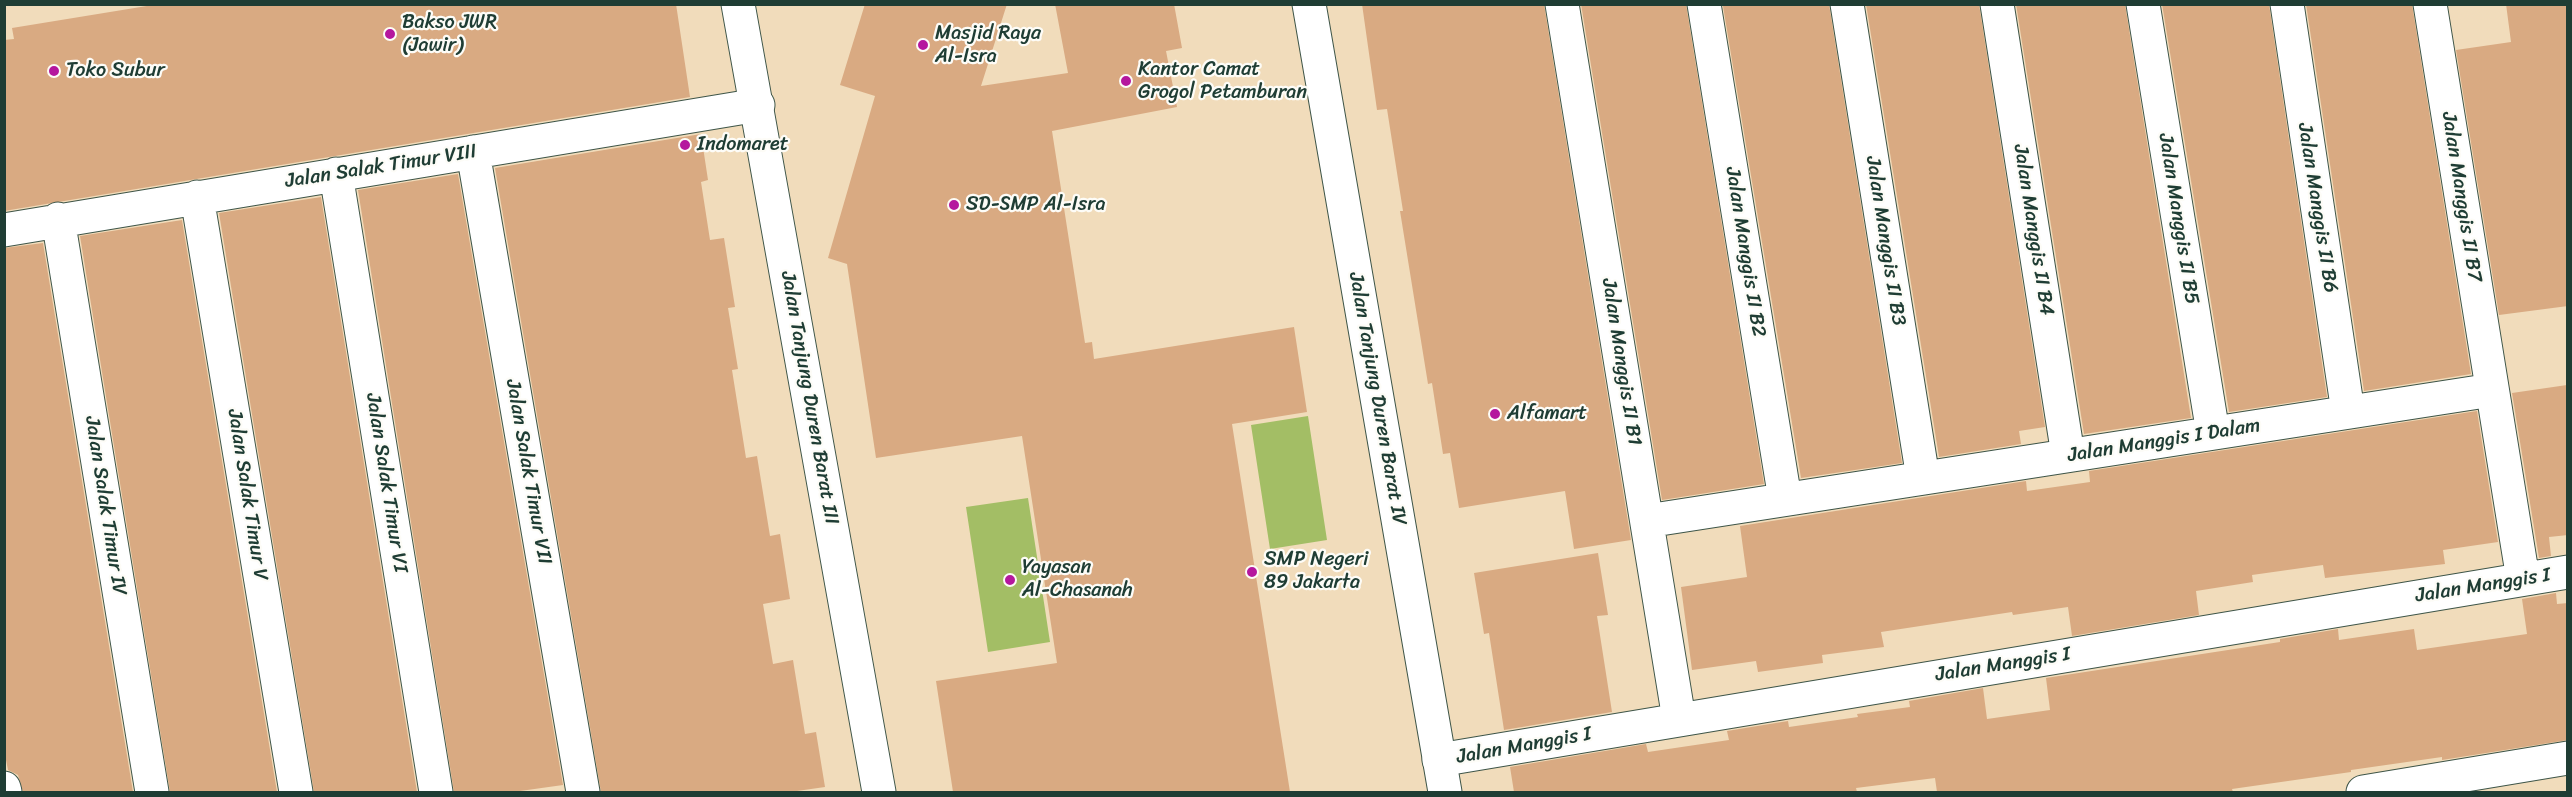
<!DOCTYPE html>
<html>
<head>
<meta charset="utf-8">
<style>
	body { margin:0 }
	#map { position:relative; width:2572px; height:797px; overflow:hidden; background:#f1dcbb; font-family:Sriracha,sans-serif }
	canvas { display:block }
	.frame { position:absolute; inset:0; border:6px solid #1f3d34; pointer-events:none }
</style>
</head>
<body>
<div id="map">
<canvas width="2572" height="797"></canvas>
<div class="frame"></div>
</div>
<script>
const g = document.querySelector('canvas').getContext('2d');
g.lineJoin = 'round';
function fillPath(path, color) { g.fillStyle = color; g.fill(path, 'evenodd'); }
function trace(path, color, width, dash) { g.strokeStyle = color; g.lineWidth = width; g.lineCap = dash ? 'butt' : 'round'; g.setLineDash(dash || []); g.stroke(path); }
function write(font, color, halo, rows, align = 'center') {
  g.font = font + ' Sriracha,sans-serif'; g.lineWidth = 4.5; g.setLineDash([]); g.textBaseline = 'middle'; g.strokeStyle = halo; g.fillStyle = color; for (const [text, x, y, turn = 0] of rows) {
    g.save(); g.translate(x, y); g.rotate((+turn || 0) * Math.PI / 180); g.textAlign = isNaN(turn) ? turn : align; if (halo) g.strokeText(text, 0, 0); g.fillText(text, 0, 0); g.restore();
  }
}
const green = new Path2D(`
	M1308 416 1327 540 1270 549 1251 425Z
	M1028 498 1050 642 988 652 966 507Z`);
const building = new Path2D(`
	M159 4H676L690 97 4 211V40L14 39 12 28Z
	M865 4H1007L981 86 1068 73 1055 4H1174L1182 48 1166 51 1177 107 1052 131 1085 343 1092 342 1094 359 1294 327 1307 412 1232 424 1290 792H953L936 681 1057 663 1022 436 876 458 847 264 828 258 875 96 840 85Z
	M1362 4H1544L1631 540 1574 549 1565 491 1459 508 1450 453 1443 454 1432 383 1428 384 1400 211H1403L1387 109 1377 110Z
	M1581 4H1686L1764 484 1662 500Z
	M1736 4H1829L1902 463 1801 478 1723 6Z
	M1866 4H1979L2045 427 2019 431 2021 444 1939 457Z
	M2016 4H2125L2191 418 2084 434Z
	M2162 4H2269L2327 397 2229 412Z
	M2306 4H2412L2471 374 2364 391Z
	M2506 4H2568V306L2499 315 2456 50 2511 42Z
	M701 134 708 180 701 182 710 240 724 238 735 307 728 308 738 369 732 370 746 458 757 456 770 536 780 534 790 599 763 604 773 664 793 660 805 734 816 732 825 787 790 792H601L495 168Z
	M458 174 563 785 513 792H454L358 190Z
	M321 197 417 792H314L219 213Z
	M182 220 277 792H170L80 236Z
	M43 243 133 792H23L18 775 8 770 4 750V248Z
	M2567 385 2568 535 2549 537 2551 556 2539 558 2512 393Z
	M2477 411 2498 542 2443 550 2445 564 2325 578 2323 565 2252 575 2253 582 2196 591 2199 615 2072 636 2068 607 2013 615 2012 612 1881 632 1884 647 1822 655 1823 663 1758 672 1756 661 1692 670 1681 587 1747 577 1740 526 2026 481 2027 491 2090 482 2089 471Z
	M1598 553 1608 615 1597 616 1612 712 1504 730 1489 633 1484 634 1474 573Z
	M2556 593 2557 604 2568 603V740L2442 760V757L2351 770V772L2232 789 2233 792H1937L1935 778 1856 788 1857 792H1514L1510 767 1646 744 1648 752 1729 740 1727 731 1788 721 1789 727 1858 717 1857 714 1910 707 1909 701 1983 688 1987 719 2050 710 2046 678 2280 642V639L2338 629 2339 640 2414 629 2417 650 2527 634 2522 599Z`);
const minor = new Path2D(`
	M1562 4 1679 719
	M1704 4 1785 499
	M1847 4 1923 478
	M1997 4 2068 455
	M2143 4 2213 433
	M2287 4 2348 412
	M2430 4 2523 579
	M473 152 583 792
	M336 174 436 792
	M197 197 296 792
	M58 219 152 792
	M4 230 758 105
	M1647 521 2492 390
	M1439 760 2568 572
	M4 788 5 792
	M2363 792 2568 758`);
const tertiary = new Path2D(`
	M738 4 879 792
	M1309 4 1445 792`);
const markers = [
	[390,34,6,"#b5179e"],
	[923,45,6,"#b5179e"],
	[54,71,6,"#b5179e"],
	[1126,81,6,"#b5179e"],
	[685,145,6,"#b5179e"],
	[954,205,6,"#b5179e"],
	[1495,414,6,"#b5179e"],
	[1252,572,6,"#b5179e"],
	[1010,580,6,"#b5179e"]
];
const poiNames = [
	["Bakso JWR",402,23],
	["(Jawir)",402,46],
	["Masjid Raya",935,34],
	["Al-Isra",935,57],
	["Kantor Camat",1138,70],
	["Grogol Petamburan",1138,93],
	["Toko Subur",66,71],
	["Indomaret",697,145],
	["SD-SMP Al-Isra",966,205],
	["Alfamart",1507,414],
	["SMP Negeri",1264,560],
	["89 Jakarta",1264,583],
	["Yayasan",1022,568],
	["Al-Chasanah",1022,591]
];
const streetNames = [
	["Jalan Salak Timur VIII",381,167,-9],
	["Jalan Manggis II B7",2461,197,81],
	["Jalan Manggis II B6",2317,208,81],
	["Jalan Manggis II B5",2178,219,81],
	["Jalan Manggis II B4",2033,230,81],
	["Jalan Manggis II B3",1885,241,81],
	["Jalan Manggis II B2",1745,252,81],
	["Jalan Manggis II B1",1621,362,81],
	["Jalan Tanjung Duren Barat III",809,398,80],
	["Jalan Tanjung Duren Barat IV",1377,399,80],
	["Jalan Manggis I Dalam",2164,441,-9],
	["Jalan Salak Timur VII",528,472,80],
	["Jalan Salak Timur VI",386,483,81],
	["Jalan Salak Timur V",247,495,81],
	["Jalan Salak Timur IV",105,506,81],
	["Jalan Manggis I",2483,586,-9],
	["Jalan Manggis I",2003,665,-9],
	["Jalan Manggis I",1524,746,-10]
];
fillPath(green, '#a3be65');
fillPath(building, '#d9aa82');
trace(minor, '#3e5548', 35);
trace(tertiary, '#3e5548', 35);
trace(minor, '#fff', 33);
trace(tertiary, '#fff', 33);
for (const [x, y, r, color] of markers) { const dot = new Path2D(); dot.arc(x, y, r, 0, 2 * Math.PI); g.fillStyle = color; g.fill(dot); trace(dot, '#fdfcf7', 2); }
write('20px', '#1f3d34', '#fdfcf7', poiNames, 'left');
write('20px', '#1f3d34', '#fdfcf7', streetNames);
</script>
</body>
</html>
